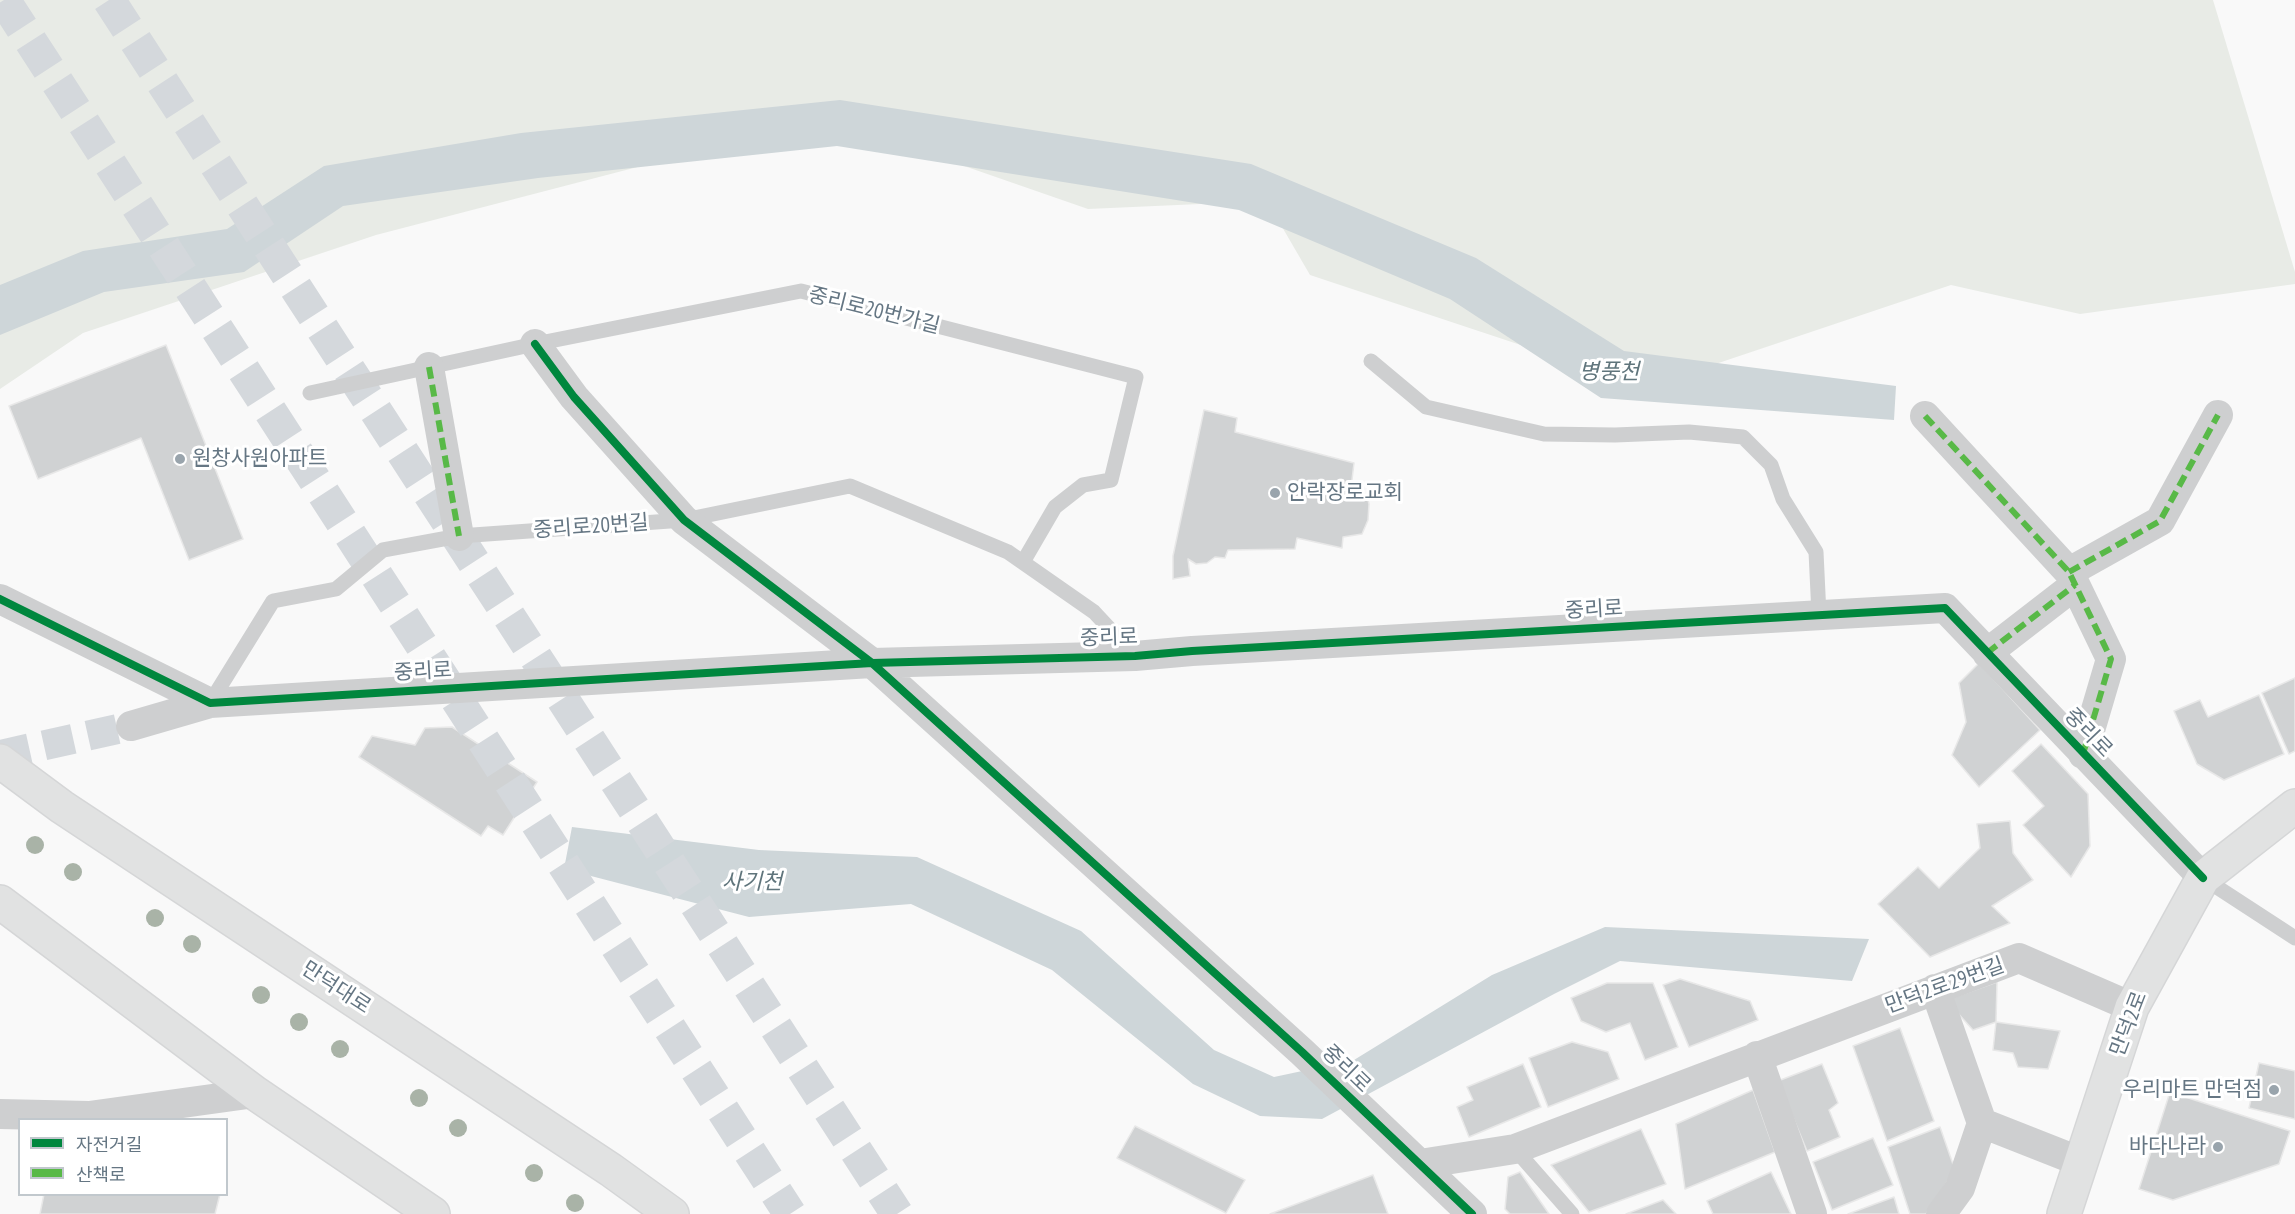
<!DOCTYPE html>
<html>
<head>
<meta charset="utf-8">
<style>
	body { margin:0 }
	#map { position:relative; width:2295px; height:1214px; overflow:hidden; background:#f9f9f9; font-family:"PT Sans Narrow","Noto Sans KR",sans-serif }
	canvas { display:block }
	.legend { position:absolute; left:18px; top:1118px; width:210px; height:78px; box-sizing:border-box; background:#fff; border:2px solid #c1c8cd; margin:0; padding:8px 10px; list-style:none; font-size:18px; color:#657683 }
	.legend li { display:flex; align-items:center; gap:12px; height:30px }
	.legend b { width:30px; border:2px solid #c1c8cd }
</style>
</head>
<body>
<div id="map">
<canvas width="2295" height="1214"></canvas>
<ul class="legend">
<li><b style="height:8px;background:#00873e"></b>자전거길</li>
<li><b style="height:8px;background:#58b947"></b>산책로</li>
</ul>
</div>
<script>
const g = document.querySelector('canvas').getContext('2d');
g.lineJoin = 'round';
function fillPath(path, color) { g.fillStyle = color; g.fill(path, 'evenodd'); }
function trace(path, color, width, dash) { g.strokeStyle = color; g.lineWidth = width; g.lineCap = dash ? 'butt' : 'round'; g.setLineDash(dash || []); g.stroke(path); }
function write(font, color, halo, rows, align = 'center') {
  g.font = font + ' "PT Sans Narrow","Noto Sans KR",sans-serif'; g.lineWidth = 6; g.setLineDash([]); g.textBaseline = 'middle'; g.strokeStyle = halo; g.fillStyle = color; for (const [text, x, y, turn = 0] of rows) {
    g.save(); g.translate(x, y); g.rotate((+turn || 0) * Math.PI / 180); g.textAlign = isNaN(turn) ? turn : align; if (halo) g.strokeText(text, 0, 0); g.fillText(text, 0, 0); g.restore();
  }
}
const green = new Path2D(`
	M0 0H2213L2295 272V284L2080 314 1951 285 1647 387 1310 275 1267 201 1088 209 826 118 376 235 83 333 0 389Z`);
const water = new Path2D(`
	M840 100 1251 164 1476 258 1624 351 1896 386 1894 420 1601 398 1450 299 1239 210 837 146 538 178 343 206 244 272 104 292 0 335V285L83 251 227 229 324 166 521 133Z
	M572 827 759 850 917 857 1081 931 1214 1050 1274 1077 1354 1060 1492 975 1605 927 1869 939 1852 981 1620 961 1554 994 1322 1119 1260 1116 1193 1084 1052 970 911 904 749 917 564 869Z`);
const building = new Path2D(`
	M166 345 243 539 189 560 141 438 38 479 9 406Z
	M1204 410 1237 418 1235 432 1354 463 1351 488 1360 490 1367 496 1369 504 1368 520 1362 534 1343 537 1342 548 1297 538 1295 549 1228 550 1225 558 1215 557 1207 563 1196 564 1188 559 1190 576 1173 579V556Z
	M1979 663 2040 730 1979 787 1952 755 1966 722 1959 683Z
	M2295 678V751L2289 754 2262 693Z
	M2259 695 2284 754 2224 780 2197 764 2174 711 2200 700 2208 717Z
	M452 727 537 782 503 835 488 826 481 836 359 757 372 736 415 745 425 728Z
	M2041 744 2088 794 2090 846 2071 877 2023 825 2044 806 2012 771Z
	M2010 821 2013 853 2033 880 1992 906 2010 923 1930 957 1878 904 1918 867 1939 888 1980 848 1977 824Z
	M1680 979 1750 1001 1758 1020 1689 1047 1663 985Z
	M1997 982 1996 1022 1973 1030 1946 1000Z
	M1607 983H1653L1678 1047 1645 1060 1630 1023 1606 1032 1581 1021 1571 998Z
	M1996 1022 2060 1031 2048 1069 2018 1067 2013 1053 1993 1050Z
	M1900 1028 1934 1121 1887 1141 1853 1046Z
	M1572 1042 1608 1052 1619 1079 1548 1107 1529 1058Z
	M2259 1063 2295 1071V1119L2249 1108Z
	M1523 1064 1541 1107 1469 1137 1457 1107 1473 1100 1467 1087Z
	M1822 1064 1838 1103 1829 1110 1840 1137 1807 1151 1778 1081Z
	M1753 1090 1775 1152 1685 1189 1676 1124Z
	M2170 1092 2290 1131 2279 1164 2173 1200 2139 1189Z
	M1135 1126 1245 1180 1226 1213 1117 1158Z
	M1940 1127 1955 1170 1926 1214H1910L1888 1147Z
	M1641 1129 1666 1184 1589 1212 1551 1165Z
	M1873 1138 1893 1185 1832 1210 1813 1162Z
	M1520 1172 1549 1214H1510L1505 1209 1508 1177Z
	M1771 1172 1791 1214H1713L1707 1201Z
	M1373 1175 1388 1214H1270Z
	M44 1194H220L215 1214H40Z
	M1894 1197 1899 1214H1848Z
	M1663 1200 1676 1214H1626Z`);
const streetTunnel = new Path2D(`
	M0 755 131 726`);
const highwayTunnel = new Path2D(`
	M4 0 790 1214
	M109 0 897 1214`);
const lane = new Path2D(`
	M1371 361 1426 407 1544 434 1615 435 1689 432 1743 437 1771 465 1783 499 1816 552 1819 615
	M310 393 535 344 801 291 1136 377 1111 480 1083 485 1055 507 1023 562
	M210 703 273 601 336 589 383 550 459 536 684 520 850 486 1008 552 1094 612 1135 656
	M2203 878 2295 938
	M1515 1149 1572 1214`);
const street = new Path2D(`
	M535 344 574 397 684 520 872 663 1135 656 1192 651 1945 608 2203 878
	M429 367 459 536
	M1925 416 2069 572 2111 659 2083 754
	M2069 572 2160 521 2218 415
	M0 599 210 703 872 663 1302 1052 1472 1214
	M1987 653 2075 585
	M131 726 210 703
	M1935 989 1982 1123 1960 1188 1941 1214
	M1757 1056 1812 1214
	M0 1114 89 1116 255 1093
	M1982 1123 2081 1162
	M1420 1164 1515 1149 2019 958 2132 1007`);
const secondary = new Path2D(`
	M2064 1214 2132 1007 2203 878 2295 806`);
const primary = new Path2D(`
	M0 761 62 807 611 1170 672 1214
	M0 902 255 1093 433 1214`);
const quiet = new Path2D(`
	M429 367 459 536
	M1925 416 2069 572 2111 659 2083 754
	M2069 572 2160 521 2218 415
	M1987 653 2075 585`);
const cycleway = new Path2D(`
	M535 344 574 397 684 520 872 663 1135 656 1192 651 1945 608 2203 878
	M0 599 210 703 872 663 1302 1052 1472 1214`);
const trees = [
	[35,845],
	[73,872],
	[155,918],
	[192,944],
	[261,995],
	[299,1022],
	[340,1049],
	[419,1098],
	[458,1128],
	[534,1173],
	[575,1203]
];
const markers = [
	[180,459,6,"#99a4ac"],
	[1275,493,6,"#99a4ac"],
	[2274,1090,6,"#99a4ac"],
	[2218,1147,6,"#99a4ac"]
];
const streetNames = [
	["중리로20번가길",874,311,14],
	["중리로20번길",591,527,-4],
	["중리로",1594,610,-3],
	["중리로",1109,638,-2],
	["중리로",423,672,-3],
	["중리로",2088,733,46],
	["만덕2로29번길",1945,986,-20],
	["만덕대로",336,988,33],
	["만덕2로",2129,1024,-69],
	["중리로",1346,1069,44]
];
const poiNames = [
	["원창사원아파트",192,459],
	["안락장로교회",1287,493],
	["우리마트 만덕점",2262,1090,"right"],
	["바다나라",2206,1147,"right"]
];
const waterNames = [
	["병풍천",1609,373],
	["사기천",752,883]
];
fillPath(green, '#e8ebe6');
fillPath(water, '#ced6d9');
fillPath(building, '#d0d2d3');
trace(building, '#e8e8e8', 1.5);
trace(streetTunnel, '#d4d8dc', 30, [30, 15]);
trace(highwayTunnel, '#d4d8dc', 33, [33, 16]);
trace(secondary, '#d5d6d7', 36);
trace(primary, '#d5d6d7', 36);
trace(lane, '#cecfd0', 15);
trace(street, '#cecfd0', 30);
trace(secondary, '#e1e2e2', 33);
trace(primary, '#e1e2e2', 33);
trace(quiet, '#58b947', 6, [12, 6]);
trace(cycleway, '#00873e', 8);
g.fillStyle = '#a9b3a7';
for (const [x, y] of trees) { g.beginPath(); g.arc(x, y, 9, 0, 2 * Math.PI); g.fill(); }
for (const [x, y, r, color] of markers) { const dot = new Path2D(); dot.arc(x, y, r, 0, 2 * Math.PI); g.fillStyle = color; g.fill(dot); trace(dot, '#fff', 2); }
write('21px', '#657683', '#fff', streetNames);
write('21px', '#657683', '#fff', poiNames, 'left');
write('italic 22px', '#60757c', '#fff', waterNames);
</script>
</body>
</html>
